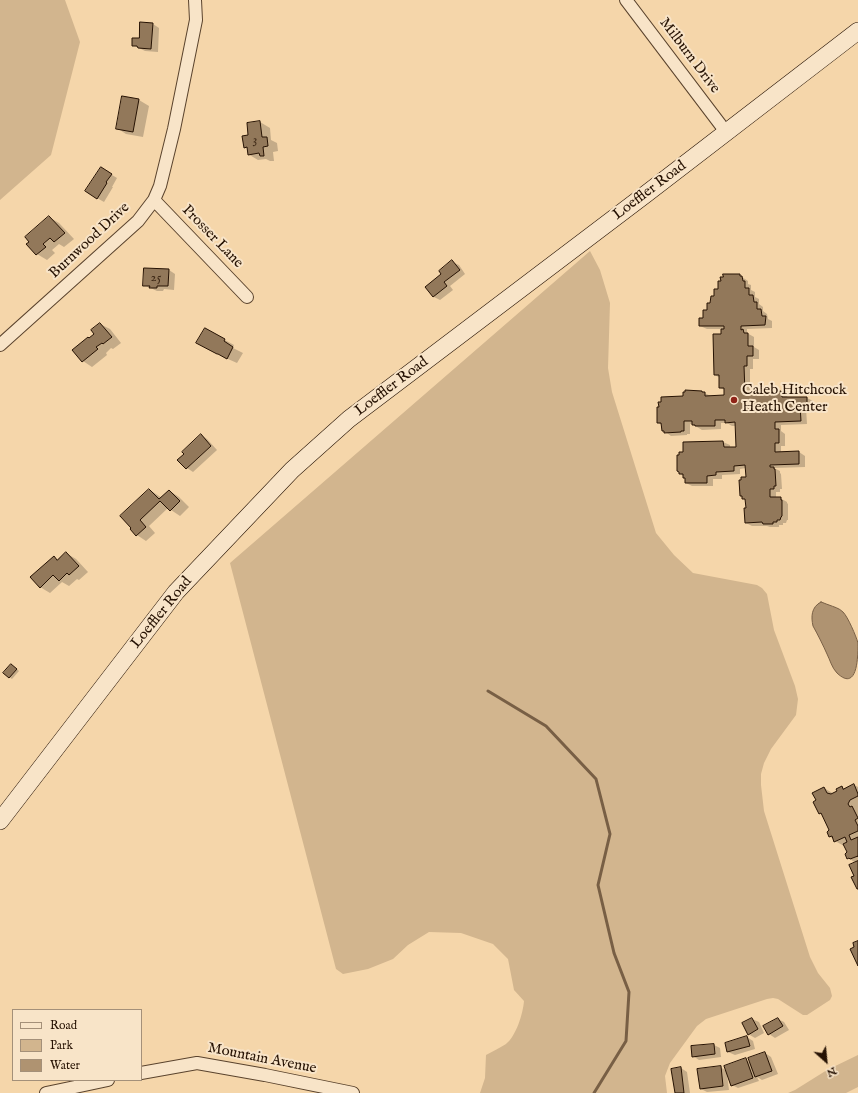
<!DOCTYPE html>
<html>
<head>
<meta charset="utf-8">
<style>
	body { margin:0 }
	#map { position:relative; width:858px; height:1093px; overflow:hidden; background:#f5d6aa; font-family:"IM FELL English",serif }
	canvas { display:block }
	.legend { position:absolute; left:12px; top:1009px; width:130px; height:72px; box-sizing:border-box; background:#f8e4c8; border:1px solid #a49079; margin:0; padding:5px 7px; list-style:none; font-size:12px; color:#261203 }
	.legend li { display:flex; align-items:center; gap:8px; height:20px }
	.legend b { width:20px; border:1px solid #a49079 }
	.north { position:absolute; left:806px; top:1041px; width:40px; height:40px; -webkit-text-stroke:3px #f8e4c8; paint-order:stroke; rotate:153deg; font-size:11px; font-weight:700; line-height:16px; text-align:center; color:#261203 }
	.north::after { content:''; display:block; margin:auto; width:14px; height:18px; background:#261203; clip-path:polygon(50% 0,100% 100%,50% 72%,0 100%) }
</style>
</head>
<body>
<div id="map">
<canvas width="858" height="1093"></canvas>
<ul class="legend">
<li><b style="height:5px;background:#f8e4c8"></b>Road</li>
<li><b style="height:11px;background:#d2b58e"></b>Park</li>
<li><b style="height:11px;background:#af9371"></b>Water</li>
</ul>
<div class="north">N</div>
</div>
<script>
const g = document.querySelector('canvas').getContext('2d');
g.lineJoin = 'round';
function fillPath(path, color) { g.fillStyle = color; g.fill(path, 'evenodd'); }
function trace(path, color, width, dash) { g.strokeStyle = color; g.lineWidth = width; g.lineCap = dash ? 'butt' : 'round'; g.setLineDash(dash || []); g.stroke(path); }
function write(font, color, halo, rows, align = 'center') {
  g.font = font + ' "IM FELL English",serif'; g.lineWidth = 4; g.setLineDash([]); g.textBaseline = 'middle'; g.strokeStyle = halo; g.fillStyle = color; for (const [text, x, y, turn = 0] of rows) {
    g.save(); g.translate(x, y); g.rotate((+turn || 0) * Math.PI / 180); g.textAlign = isNaN(turn) ? turn : align; if (halo) g.strokeText(text, 0, 0); g.fillText(text, 0, 0); g.restore();
  }
}
const green = new Path2D(`
	M0 0H65L80 42 51 155 0 200Z
	M590 251 600 270 610 303 608 368 612 392 656 533 674 555 693 573 757 585 762 588 767 594 774 630 795 686 798 699 796 715 771 749 764 763 761 774V785L764 811 810 957 818 973 830 988 832 996 830 1000 807 1015H803L778 999 773 998 767 999 706 1019 697 1026 670 1063 665 1076 667 1093H480L485 1078 486 1055C493 1051 500 1048 506 1044 516 1036 523 1014 524 1001L514 990 508 959 493 944 461 933 429 932 408 945 393 959 368 969 343 974 336 969 230 563Z
	M858 1055V1087L846 1093H788L795 1090 827 1070Z`);
const water = new Path2D(`
	M821 602C824 603 826 604 829 605 834 607 839 608 843 612 848 617 856 636 858 643 858 655 858 693 837 673 832 668 830 660 827 654 823 645 818 635 813 626 811 617 811 607 821 602Z`);
const shadow = new Path2D(`
	M141 23 153 24 159 28 158 52 145 51 133 45 140 39Z
	M123 97 139 100 149 106 143 137 126 134 117 128Z
	M260 122 270 128 271 140 277 143 278 151 273 152 274 161H270L266 159 258 160 248 154V149L245 147Z
	M107 172 117 178 112 187H113L104 202 97 198Z
	M49 217 59 223 74 239 64 247 59 244 52 250 55 253 47 260 37 254 28 244Z
	M452 262 459 265 465 274 450 286 453 290 440 300 434 297 426 287 443 274Z
	M169 270 175 274 174 290 164 289 163 291H157L144 285Z
	M739 275 748 281V284L751 285V290L755 292V297L759 299V304L763 307V311L767 314 768 319 772 321V328L747 329V333L754 337V347L759 350V359H753V369H750V394L781 392 787 396 788 398H807L813 401V408H806L807 424 781 425V431L785 434V446H781V452H799L805 456V467L774 468 780 471V473L781 474 782 489H780V492H776V498H780L787 502V503L788 504V520H787L786 523H783V525H779V527H770L767 526H752L746 523V500L741 496 747 478 746 468 740 469V474L722 475V479H713V486H692L686 483V478L680 474 684 453V443L723 442 730 445V448H737L736 426H732L727 423H721V429L702 430 692 424H690V434H687V435L671 436 663 430 662 425 658 423 684 397 702 392 711 396H725V390L720 388V378L715 375 723 335 722 329H707L700 326 719 290Z
	M100 324 110 329 121 343 113 349 111 348 106 353 107 355 92 367 83 361 90 339 95 334Z
	M205 329 234 345 233 348 243 353 237 363 228 359H227L198 342Z
	M201 435 207 439 217 450 193 472 187 468 185 454Z
	M150 490 162 498 170 491 179 497 189 507 180 516 168 508 149 526 155 533 146 541 137 535 131 529Z
	M66 553 76 559 88 572 79 580 77 579 69 586 62 582 50 593 40 587 54 557 58 560Z
	M14 667 19 671 12 679 9 677Z
	M854 785 858 787V889L855 877 856 863 848 858 846 854 848 853 846 847 835 841 834 839 830 837V831L823 815 820 813 824 788 834 794 842 787 845 789Z
	M752 1019 759 1022 764 1033 755 1038 748 1034Z
	M778 1019 784 1022 789 1030 775 1038 769 1034Z
	M747 1037 753 1041 755 1049 735 1055 728 1052Z
	M714 1045 720 1048 721 1057 699 1060 693 1056Z
	M765 1053 771 1057 778 1074 762 1080 757 1077 759 1081 738 1088 732 1085 727 1075 729 1090 707 1092 701 1089 720 1067 727 1071 746 1060 751 1063Z
	M681 1068 687 1072 690 1093H676Z`);
const stream = new Path2D(`
	M488 691 546 726 596 779 610 834 598 885 614 953 629 992 626 1041 594 1093`);
const building = new Path2D(`
	M140 22 153 23 151 49 138 48 137 46H132V38H139Z
	M122 96 139 99 133 132 116 129Z
	M260 121 262 137H267L268 146 263 147 264 156H260L259 153 248 155 247 147 244 148 242 136 248 135 247 123Z
	M101 167 112 174 106 182 107 183 97 199 85 191Z
	M49 216 65 233 54 242 50 238 43 244 46 247 36 255 26 244 29 242 25 237Z
	M452 260 460 270 444 282 447 286 433 297 425 287 441 274 439 271Z
	M144 268 169 269 168 286H157V288H149L150 286H143Z
	M723 274H740V276H742L743 281H745V288H749V295H753L754 302H757V309H761L762 316H766L765 325 741 326V330L743 329 744 333H748V346H753V356H747V366H744L745 393 781 391 782 397H807V405H800L801 421 775 422V429H779V443H775V452L799 451V464L770 465V467H774V469H775L776 486H774V489H770V497H781V500H782V516L781 517 780 520H777V522H773V524H763L762 522 745 523 744 508H746L745 499H742V496H740L739 480H741V477H746L745 465 734 466V471L716 472V475L707 476V483H685V478H683V474H679V472L677 471V455H679V452H683V442L723 441 724 447H736L735 422 725 423V420H715V426H695V425H692V421H684V431H681V432L664 433V431H662L661 423H657V407H659L658 402H661V397L683 396V392H685V390L702 391V392H705V396L724 395V388H719V375H714L713 334H721V329H724V326H699V318H703V310H707V303H710L711 296H714V289H718V281H721L720 277H723Z
	M100 323 112 337 103 344 102 343 96 347 98 349 82 362 72 350 88 337 89 338 94 334 91 330Z
	M205 328 225 339 224 341 233 347 227 359 218 354H217L196 343Z
	M201 434 211 446 186 469 177 460 184 454 182 452Z
	M149 489 159 499 169 490 180 501 170 511 160 501 140 520 146 527 136 536 130 529 131 528 120 516Z
	M66 552 79 566 69 575 67 573 59 581 53 575 40 588 30 577 54 556 57 560Z
	M11 664 17 669 9 678 3 673Z
	M854 784 858 794V796L850 800 848 804 850 807 852 806 858 818 855 820 858 826V831L849 835 851 840 858 837V857V856L850 859 849 858 847 859 845 854 847 852 843 844 847 842 845 837 834 842 832 836 829 837 827 832 829 830 821 813 819 814 813 802 816 800 812 793 824 787 827 793 831 794 837 791 836 789 842 786 843 789Z
	M858 861V889H857L851 877 854 876 849 865Z
	M858 941V966L850 949 854 947 853 943Z
	M752 1018 758 1029 748 1035 742 1023Z
	M778 1018 783 1026 768 1035 763 1026Z
	M747 1036 750 1046 727 1052 725 1043Z
	M714 1044 715 1054 692 1057 691 1046Z
	M765 1052 772 1071 755 1077 748 1058Z
	M746 1058 753 1078 731 1086 724 1066Z
	M721 1066 723 1086 700 1089 697 1069Z
	M681 1067 684 1093H675L671 1069Z`);
const street = new Path2D(`
	M626 0 726 132
	M154 200 247 297
	M0 345 138 221 154 200 160 186 174 129 196 20 195 0
	M141 1073 197 1063 265 1075 353 1093
	M46 1093 108 1080`);
const secondary = new Path2D(`
	M0 821 176 592 292 470 349 419 646 194 858 31`);
const markers = [
	[734,400,4,"#8f2418"]
];
const numberNames = [
	["3",255,140],
	["25",156,278]
];
const streetNames = [
	["Milburn Drive",689,56,53],
	["Loeffler Road",650,191,-37],
	["Prosser Lane",212,237,46],
	["Burnwood Drive",90,241,-43],
	["Loeffler Road",392,387,-37],
	["Loeffler Road",162,613,-51],
	["Mountain Avenue",262,1059,11]
];
const poiNames = [
	["Caleb Hitchcock",742,391],
	["Heath Center",742,408]
];
fillPath(green, '#d2b58e');
fillPath(water, '#af9371');
trace(water, '#785f45', 1);
fillPath(shadow, '#0003');
trace(stream, '#785f45', 3);
fillPath(building, '#92785a');
trace(building, '#261203', 1);
trace(street, '#5a432d', 14);
trace(secondary, '#261203', 18);
trace(street, '#f8e4c8', 12);
trace(secondary, '#f8e4c8', 17);
for (const [x, y, r, color] of markers) { const dot = new Path2D(); dot.arc(x, y, r, 0, 2 * Math.PI); g.fillStyle = color; g.fill(dot); trace(dot, '#f8e4c8', 1.5); }
write('13px', '#412c19', null, numberNames);
write('15px', '#261203', '#f8e4c8', streetNames);
write('15px', '#261203', '#f8e4c8', poiNames, 'left');
</script>
</body>
</html>
